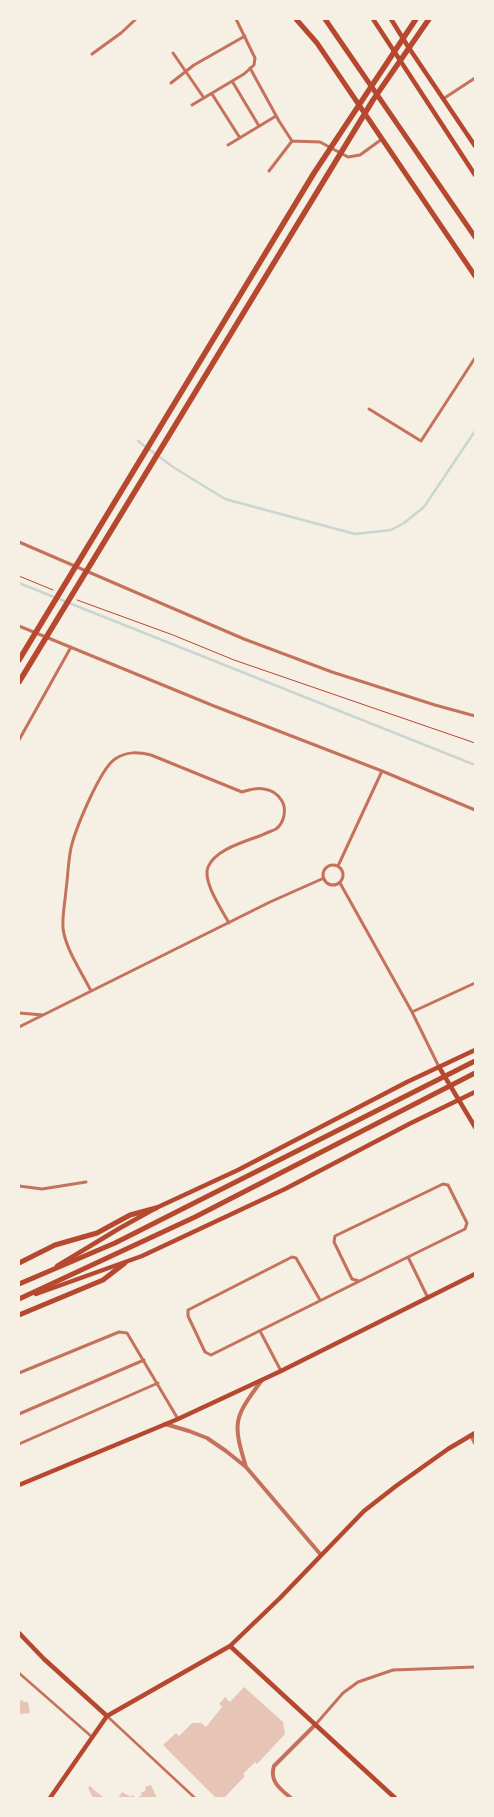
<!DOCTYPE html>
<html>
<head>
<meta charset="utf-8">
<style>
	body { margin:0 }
	#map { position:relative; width:494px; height:1817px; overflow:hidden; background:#f6efe4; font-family:"Asap Condensed",sans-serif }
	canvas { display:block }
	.frame { position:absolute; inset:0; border:20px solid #f6efe4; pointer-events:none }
</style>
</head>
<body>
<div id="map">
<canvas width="494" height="1817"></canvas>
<div class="frame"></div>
</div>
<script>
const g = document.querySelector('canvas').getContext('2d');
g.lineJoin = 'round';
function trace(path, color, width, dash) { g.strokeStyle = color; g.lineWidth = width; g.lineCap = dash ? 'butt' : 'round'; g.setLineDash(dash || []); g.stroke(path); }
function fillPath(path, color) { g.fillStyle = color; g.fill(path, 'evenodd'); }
const stream = new Path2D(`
	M138 441 173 467 225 499 355 534 391 530 404 523 424 507 475 431
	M19 583 475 765`);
const building = new Path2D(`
	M244 1687 283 1722 285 1734 257 1764 255 1762 243 1774 245 1776 224 1798H216L163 1745 176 1733 179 1736 192 1723H201L206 1727 222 1707 219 1704 225 1697 230 1702Z
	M23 1700V1702H28L30 1713 19 1714V1701Z
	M151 1785 157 1798H118L122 1792 131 1797 132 1795 136 1798 142 1795 141 1793 146 1790 145 1787Z
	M90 1786 94 1790 104 1798H93L88 1788Z`);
const path = new Path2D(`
	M19 576 53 590
	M77 600 173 635 234 660 475 743`);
const pedestrian = new Path2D(`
	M19 1673 92 1737
	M108 1717 195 1798`);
const minor = new Path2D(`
	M173 53 204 98
	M92 54 121 33 136 19
	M250 68 279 121 292 141 320 142 348 157 360 155 382 139
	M232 81 259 126
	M171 83 194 65 245 36
	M212 94 240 138
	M443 99 475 78
	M192 105 244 74 254 65 255 58 236 19
	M228 145 276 116
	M269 171 292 141
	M369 409 421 441 475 358
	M19 542 244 639 332 672 435 705 475 716
	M19 626 214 706 382 771 475 810
	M19 740 71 647
	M323 875a10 10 0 1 1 20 0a10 10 0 1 1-20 0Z
	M338 866 382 771
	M340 883 412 1012 439 1067
	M91 991C82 973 65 948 63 928 62 916 65 903 66 890 68 876 68 862 71 848 75 830 100 769 115 759 127 751 138 752 151 755L242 792C249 790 256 787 264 789 272 790 278 794 282 801 287 810 284 823 276 829 272 831 266 833 262 835 244 842 216 849 208 867 202 881 222 910 229 923
	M412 1012 475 983
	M19 1013 43 1015
	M19 1027 270 902 324 878
	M19 1186 42 1189 86 1182
	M359 1281 352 1279 334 1242 335 1236 443 1184 448 1185 467 1223 465 1229 408 1257 428 1298
	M320 1300 296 1258 292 1257 188 1310V1316L205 1352 211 1355 408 1257
	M260 1331 281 1371
	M19 1373 119 1332 127 1333 178 1419
	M19 1414 144 1360
	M19 1444 158 1383
	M316 1724 343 1693 358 1682 393 1670 475 1667`);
const tertiary = new Path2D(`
	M165 1424 189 1431 207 1438 226 1451 246 1467 321 1555
	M471 1435 475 1443
	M246 1467C232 1421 234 1418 262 1380
	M291 1798C280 1789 269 1781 274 1766L316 1724`);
const secondary = new Path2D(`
	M373 19 475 175
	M391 19 407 45 475 146
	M439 1067 475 1127
	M57 1266 120 1228 156 1208 238 1170 407 1082 475 1050
	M36 1294 142 1256 285 1189 411 1123 475 1092
	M19 1485 178 1419 281 1371 475 1274
	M19 1633 44 1659 107 1716
	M230 1646 395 1798
	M50 1798 107 1716 230 1646 280 1598 364 1511 396 1486 448 1449 475 1433`);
const primary = new Path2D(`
	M296 19 317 43 475 276
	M325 19 475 237`);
const trunk = new Path2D(`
	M19 1263 55 1245 97 1233 130 1215 156 1208
	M19 1284 115 1243 475 1061
	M19 1299 195 1217 475 1073
	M19 1315 103 1280 125 1263`);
const motorway = new Path2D(`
	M19 660 314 173 416 19
	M19 682 373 100 429 19`);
trace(stream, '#c9d6d2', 2.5);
fillPath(building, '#e6c5b7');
trace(path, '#b5482f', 1);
trace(pedestrian, '#c5725c', 2.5);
trace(minor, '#c5725c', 3);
trace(tertiary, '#c5725c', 4);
trace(secondary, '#b5482f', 4.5);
trace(primary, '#b5482f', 5);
trace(trunk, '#b5482f', 5);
trace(motorway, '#b5482f', 5.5);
</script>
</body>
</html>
